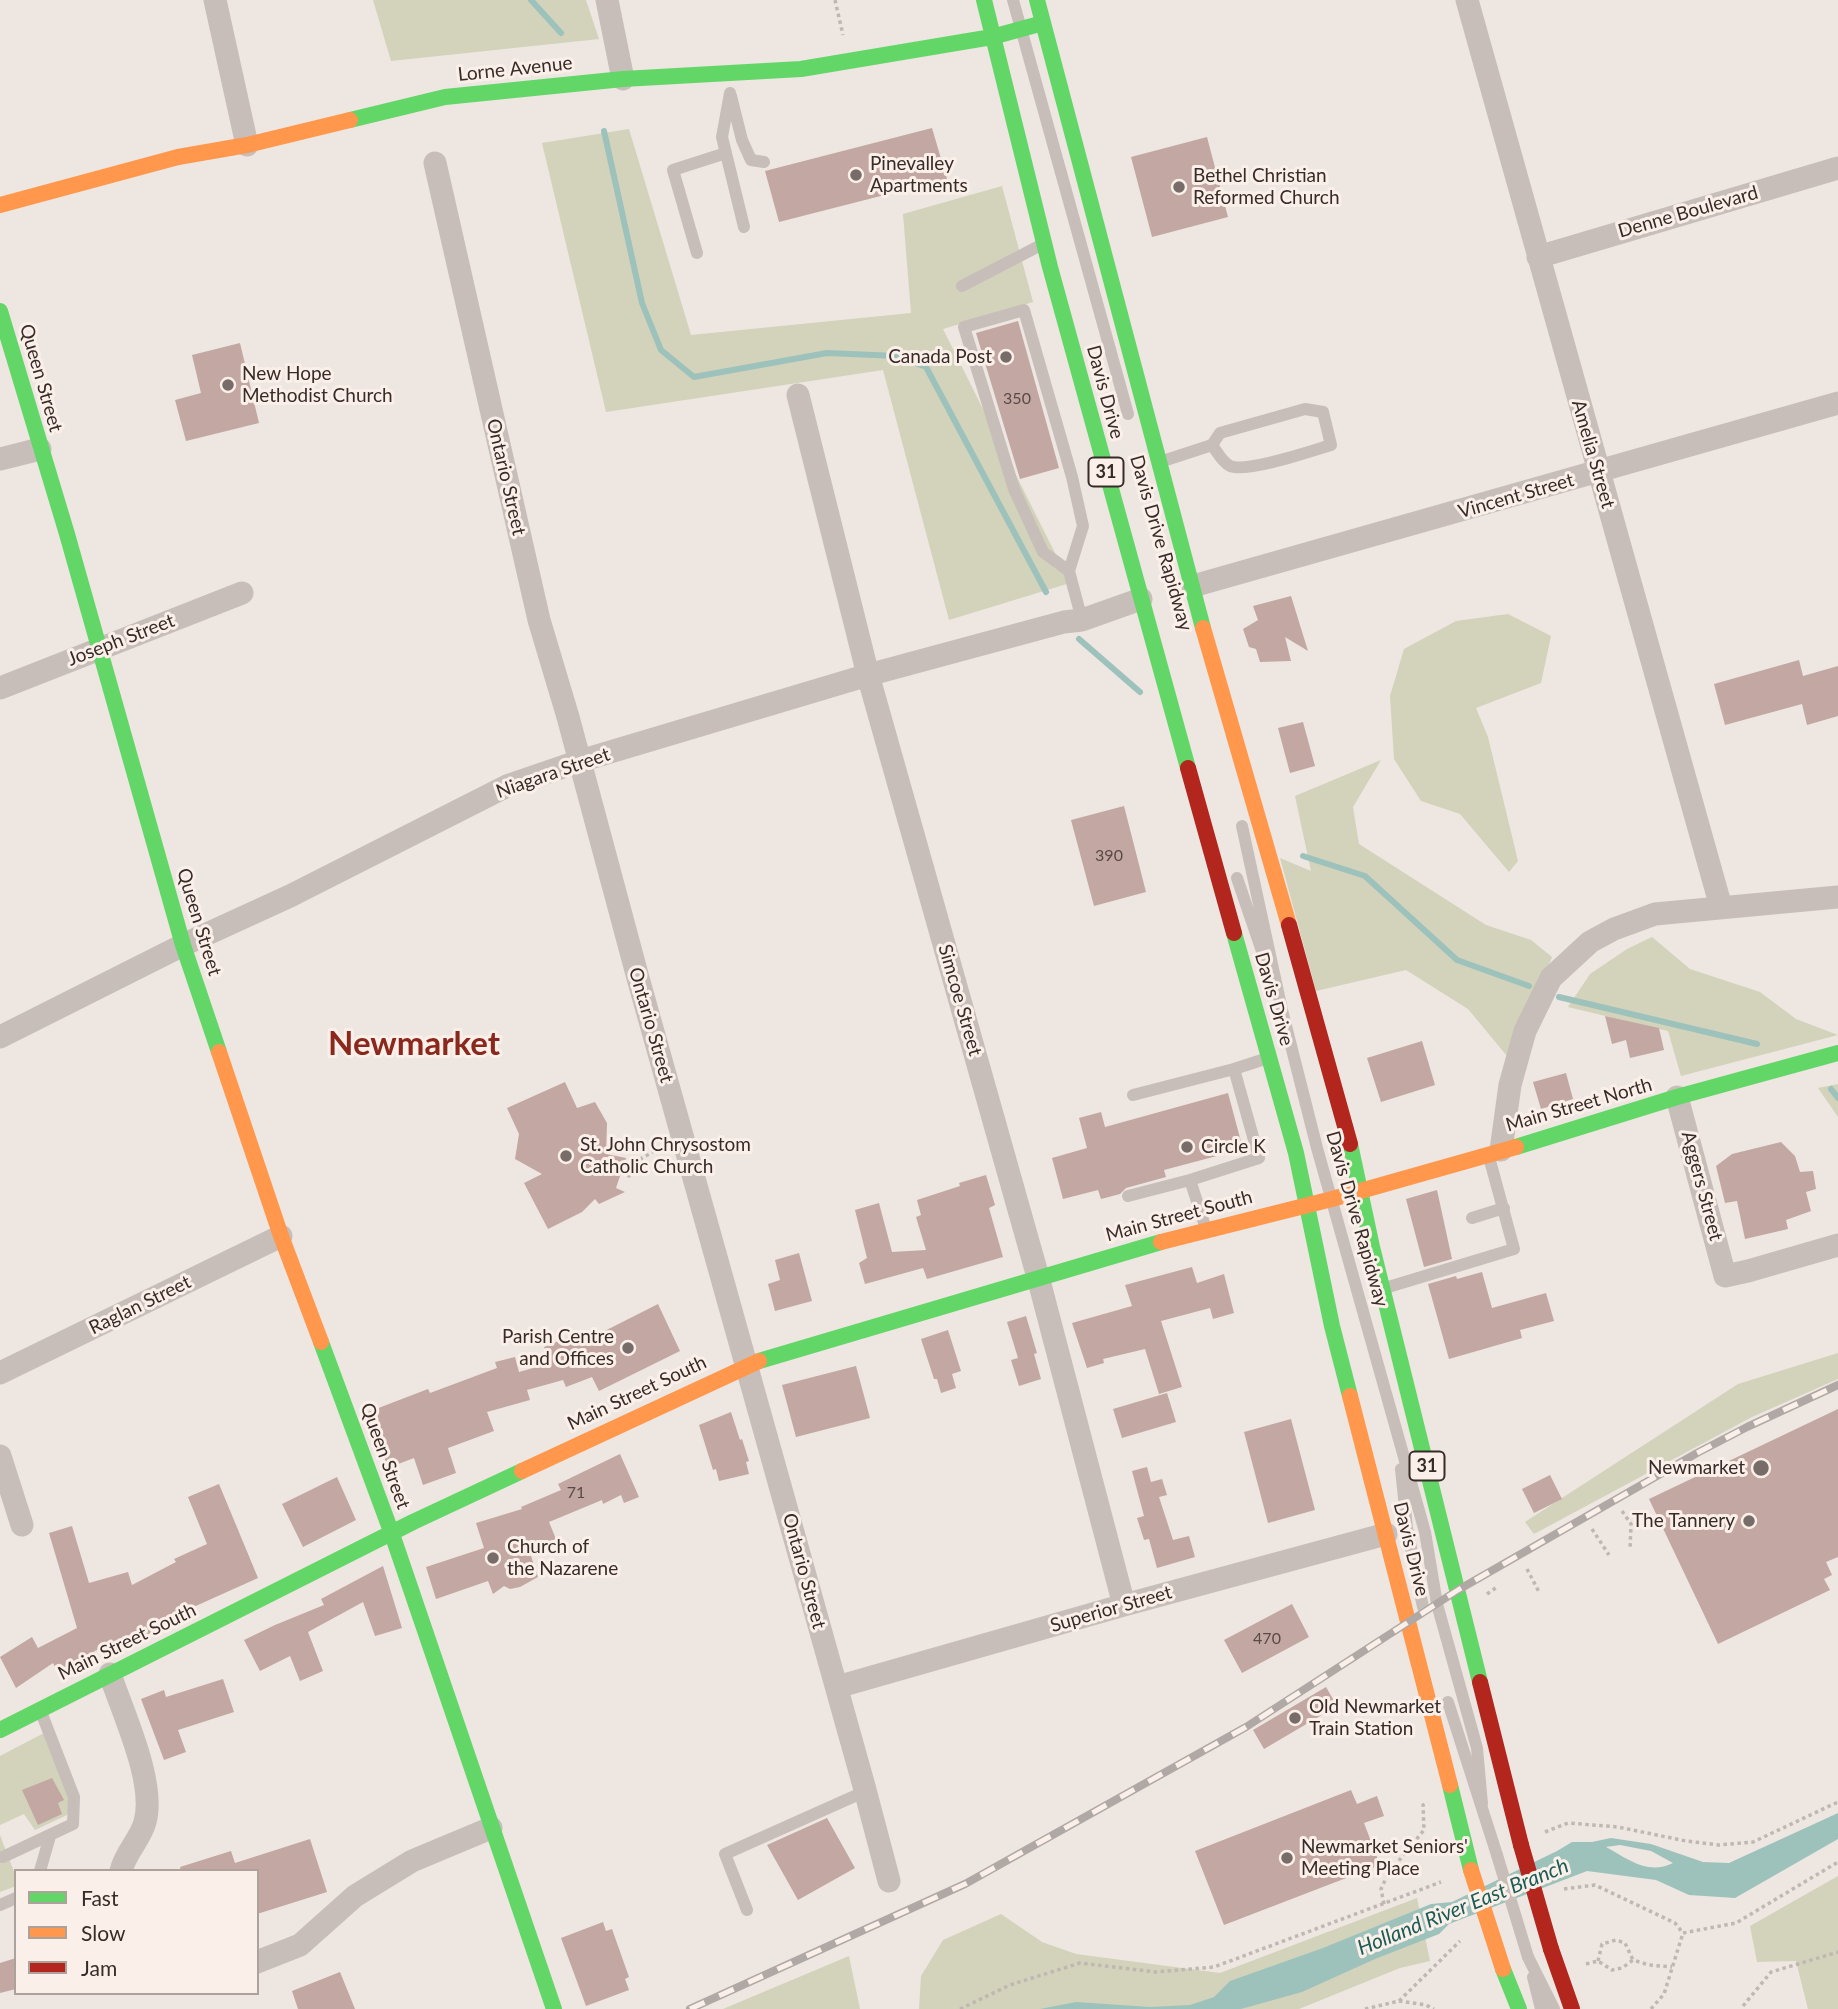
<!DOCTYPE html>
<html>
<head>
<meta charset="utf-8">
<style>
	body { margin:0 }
	#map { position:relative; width:1838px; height:2009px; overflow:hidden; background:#eee6e1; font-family:Lato,sans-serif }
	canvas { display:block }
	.legend { position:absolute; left:14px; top:1869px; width:245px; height:126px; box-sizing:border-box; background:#fbf0e9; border:2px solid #ada19c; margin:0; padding:9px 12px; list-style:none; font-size:21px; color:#382b28 }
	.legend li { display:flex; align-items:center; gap:14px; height:35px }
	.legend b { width:35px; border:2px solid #ada19c }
</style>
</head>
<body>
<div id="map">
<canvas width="1838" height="2009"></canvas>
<ul class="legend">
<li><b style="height:9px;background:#63d668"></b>Fast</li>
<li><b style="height:9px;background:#ff974d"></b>Slow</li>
<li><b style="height:9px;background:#b3261e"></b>Jam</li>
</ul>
</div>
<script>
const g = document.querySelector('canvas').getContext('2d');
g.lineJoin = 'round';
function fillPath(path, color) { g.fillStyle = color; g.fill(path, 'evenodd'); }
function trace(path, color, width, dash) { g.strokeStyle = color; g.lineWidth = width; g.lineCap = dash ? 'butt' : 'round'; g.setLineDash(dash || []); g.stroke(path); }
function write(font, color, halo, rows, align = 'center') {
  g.font = font + ' Lato,sans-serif'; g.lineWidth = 6; g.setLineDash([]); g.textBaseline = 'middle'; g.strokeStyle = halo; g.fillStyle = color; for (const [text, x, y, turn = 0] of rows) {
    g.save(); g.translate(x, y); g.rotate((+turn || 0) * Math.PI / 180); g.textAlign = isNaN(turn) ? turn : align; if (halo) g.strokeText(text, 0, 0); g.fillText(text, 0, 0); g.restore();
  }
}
const green = new Path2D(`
	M373 0H586L599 39 391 61Z
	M629 129 691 335 911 313 903 214 1002 186 1033 302 943 329 1070 583 949 620 883 370 606 412 542 143Z
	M1508 614 1551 636 1541 683 1476 708 1488 737 1518 861 1509 872 1460 814 1421 801 1394 759 1390 696 1404 649 1456 621Z
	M1381 760 1353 807 1359 844 1486 925 1531 940 1552 957 1533 1005 1507 1056 1468 1009 1406 970 1316 991 1280 858 1311 871 1295 796Z
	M1652 937 1690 969 1760 992 1796 1019 1838 1035 1681 1076 1668 1031 1568 1007 1590 974 1627 949Z
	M1838 1084V1117L1818 1088Z
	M1838 1353V1379L1752 1417 1534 1534 1525 1522 1738 1384Z
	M44 1733 71 1804 67 1815 35 1830 24 1814 0 1825V1756Z
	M0 1835 16 1877V1886L0 1892Z
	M1838 1876V2009H1808L1796 1961 1757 1962 1750 1926Z
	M1417 1898 1430 1961 1400 1968 1299 2009H919L921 1976 943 1940 1001 1914 1042 1942 1076 1954 1220 1973Z
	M849 1956 860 2009H723Z`);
const water = new Path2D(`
	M1838 1813V1839L1735 1898 1689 1895 1656 1880 1587 1871 1449 1924 1439 1934 1375 1959 1302 1992 1241 2009H1040L1076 2002 1150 2007 1190 2005 1214 1997 1230 1981 1323 1948 1431 1904 1452 1902 1557 1851 1572 1842H1592L1611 1838 1651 1844 1703 1862 1729 1863ZM1620 1845 1651 1851 1673 1863C1647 1876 1627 1858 1606 1847Z`);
const stream = new Path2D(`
	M531 0 561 33
	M604 131 642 303 661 350 694 377 827 353 897 356 926 367 1046 592
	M1079 639 1140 692
	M1303 856 1365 876 1457 960 1529 986
	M1559 997 1757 1044
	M1831 1089 1838 1098`);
const building = new Path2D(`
	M932 128 947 179 779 222 765 171Z
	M1207 137 1228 217 1152 237 1131 157Z
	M1018 321 1059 468 1020 479 976 333Z
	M240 343 259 423 186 441 175 400 201 393 192 355Z
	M1291 596 1308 651 1285 637 1291 661 1260 662 1256 649 1249 647 1243 629 1258 620 1253 606Z
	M1799 660 1803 676 1838 666V716L1807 725 1802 704 1725 725 1714 684Z
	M1303 722 1315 766 1290 773 1278 728Z
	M1124 806 1146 892 1094 906 1071 820Z
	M1605 1016 1659 1028 1664 1050 1630 1058 1626 1040 1612 1044Z
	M1422 1041 1435 1085 1381 1102 1367 1058Z
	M1566 1073 1573 1099 1541 1109 1533 1082Z
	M565 1082 577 1108 595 1102 607 1123 606 1154 626 1158 616 1188 625 1192 599 1204 595 1199 582 1212 548 1229 524 1183 542 1174 515 1159 519 1134 507 1108Z
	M1228 1093 1243 1149 1164 1170 1166 1177 1126 1188 1120 1194 1101 1199 1098 1190 1063 1199 1052 1158 1087 1148 1079 1118 1101 1112 1105 1127Z
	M1781 1142 1795 1156 1800 1172 1813 1171 1816 1189 1806 1192 1811 1211 1786 1220 1788 1229 1745 1239 1737 1201 1725 1203 1716 1166 1732 1154Z
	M986 1175 995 1205 989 1208 1003 1257 927 1279 923 1268 865 1284 859 1263 867 1258 855 1210 879 1203 892 1252 926 1250 916 1217 921 1215 917 1200 960 1186 959 1183Z
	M1437 1190 1452 1259 1424 1267 1406 1199Z
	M799 1253 812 1301 775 1311 768 1284 780 1280 775 1260Z
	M1192 1267 1197 1283 1224 1274 1234 1313 1213 1319 1210 1308 1161 1321 1182 1387 1159 1394 1145 1349 1103 1359 1104 1363 1087 1368 1072 1323 1132 1306 1125 1285Z
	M1482 1272 1492 1308 1546 1293 1554 1321 1520 1330 1522 1338 1449 1359 1428 1284 1456 1276 1457 1279Z
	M658 1304 680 1351 599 1391 592 1377 566 1387 563 1380 527 1390 530 1400 487 1412 494 1431 448 1448 456 1473 423 1485 414 1458 388 1468 368 1412 428 1389 430 1393 497 1368 495 1362 515 1357 519 1372 551 1363 544 1347 571 1336 575 1346Z
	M1026 1316 1037 1353 1034 1354 1041 1379 1019 1386 1011 1360 1018 1358 1007 1322Z
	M948 1330 961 1371 952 1374 956 1388 941 1393 937 1379H934L921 1339Z
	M856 1366 870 1418 796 1437 782 1385Z
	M1167 1393 1176 1422 1122 1438 1113 1409Z
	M1838 1409V1557L1826 1562 1832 1575 1824 1579 1830 1590 1718 1644 1649 1499Z
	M731 1412 740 1440 742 1439 749 1461 746 1462 749 1474 719 1481 716 1469 713 1470 699 1425Z
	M1291 1419 1315 1510 1268 1523 1244 1432Z
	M620 1454 639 1497 624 1503 621 1495 603 1504 602 1500 549 1522 556 1539 529 1550 538 1577 520 1587 510 1589 504 1586 493 1594 488 1581 436 1599 426 1567 484 1548 476 1523 522 1509 521 1507 561 1490 558 1484Z
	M1147 1467 1151 1482 1162 1479 1167 1495 1159 1497 1173 1540 1189 1536 1195 1557 1157 1568 1149 1539 1144 1540 1137 1518 1144 1516 1132 1471Z
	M1550 1475 1562 1499 1534 1513 1522 1489Z
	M337 1477 356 1520 303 1547 282 1504Z
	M219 1484 258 1578 189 1609 191 1612 141 1638 94 1651 97 1658 60 1677 53 1663 16 1688 0 1657 32 1637 38 1648 77 1628 49 1533 72 1526 89 1583 128 1572 132 1585 176 1562 174 1559 207 1544 188 1497Z
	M383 1566 402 1628 375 1636 363 1602 308 1632 323 1671 300 1681 290 1656 260 1671 244 1640 275 1625 324 1605 321 1599Z
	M1292 1604 1309 1637 1242 1673 1224 1640Z
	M223 1679 234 1712 178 1730 186 1752 164 1760 141 1699 164 1690 166 1697Z
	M1326 1687 1337 1706 1264 1749 1253 1730Z
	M52 1778 64 1800 58 1803 62 1814 38 1825 22 1790Z
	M1351 1790 1357 1804 1377 1796 1384 1816 1364 1823 1380 1865 1224 1925 1195 1851Z
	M827 1818 855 1868 798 1900 767 1845Z
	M310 1839 327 1892 257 1914V1871H181L180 1867 231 1851 235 1863Z
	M603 1922 606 1931 612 1929 629 1977 625 1979 629 1990 586 2006 561 1938Z
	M16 1958V1989L0 1993V1963Z
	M340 1972 355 2009H298L292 1991Z`);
const path = new Path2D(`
	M835 0 843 35
	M621 1173 629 1176 642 1158 658 1149
	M1622 1511 1631 1524 1630 1550
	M1592 1529 1609 1555
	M1527 1569 1539 1592
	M1487 1594 1497 1587
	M1545 1832 1568 1823 1618 1827 1686 1841 1719 1845 1753 1842 1838 1802
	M1564 1889 1595 1885 1675 1923 1683 1933
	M1384 1904 1381 1889 1388 1874 1424 1830 1423 1805 1428 1803
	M1683 1933 1736 1923 1838 1862
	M1598 1961 1602 1944 1616 1940 1625 1943 1633 1960
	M1586 1964 1598 1961 1612 1970 1622 1968 1633 1960 1649 1965 1672 1967
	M1399 2001 1426 2005 1434 2009
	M1743 2006 1771 1972 1838 1952
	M960 2009 1010 1985 1080 1963 1156 1972 1214 1967 1441 1882
	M1365 2009 1399 2001 1460 1941
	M1651 2009 1664 1994 1683 1933`);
const lane = new Path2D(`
	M1013 0 1128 414
	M730 93 722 137 744 227
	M731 96 742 140 751 160 764 162
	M697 253 673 170 726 153
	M962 286 1041 245
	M1163 461 1212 445 1220 433 1305 409 1323 412 1331 445C1311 451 1247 473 1230 466 1222 462 1218 453 1212 445
	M1069 571 1043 552 1014 489 964 327 1024 310 1072 477 1083 526 1069 571 1082 620
	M1242 826 1282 1010 1317 1148 1425 1532 1437 1604 1477 1748 1482 1804
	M1237 878 1264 957
	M1133 1095 1234 1069
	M1128 1196 1190 1180
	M1472 1218 1504 1208
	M1206 1229 1190 1180 1259 1158 1234 1069 1268 1058
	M1385 1288 1514 1249 1489 1157
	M1401 1469 1407 1528 1423 1607
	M1448 1702 1497 1855
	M3 1857 73 1824 74 1797 41 1712
	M40 1871 50 1836
	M0 1905 16 1898
	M747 1910 725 1854 866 1791
	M1528 1957 1554 2009
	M1533 1977 1541 2009`);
const street = new Path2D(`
	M215 0 247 145
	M607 0 623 79
	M1467 0 1721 907
	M435 163 539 620 568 717 638 978 864 1786 889 1881
	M1538 257 1838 168
	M798 395 868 675 1038 1277 1124 1605
	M0 459 40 449
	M1193 586 1838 403
	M0 688 242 593
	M0 1037 183 945 290 896 507 786 580 761 868 675 1064 622 1082 620 1141 599
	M1677 1097 1725 1276 1748 1271 1838 1245
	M1501 1150 1510 1085 1525 1031 1551 978 1590 942 1614 929 1655 914 1838 897
	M0 1373 281 1236
	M0 1456 22 1525
	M110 1674C123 1714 156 1782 145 1822 140 1840 125 1853 121 1871
	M837 1687 1124 1605 1386 1534
	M257 1962 300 1945 355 1896 412 1861 491 1828`);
const fast = new Path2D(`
	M984 0 1050 267 1188 768
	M1037 0 1203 628
	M350 120 445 97 623 79 801 69 992 37 1043 23
	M0 311 67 534 183 945 219 1052
	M1234 933 1296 1153 1332 1326 1350 1396
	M1350 1144 1372 1247 1480 1682
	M1516 1147 1677 1097 1838 1053
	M321 1342 392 1534 554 2009
	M759 1361 1161 1242
	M0 1730 413 1522 522 1471
	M1450 1785 1471 1870
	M1503 1969 1519 2009`);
const slow = new Path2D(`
	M0 205 178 157 247 145 350 120
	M1203 628 1289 925
	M219 1052 281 1236 321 1342
	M1161 1242 1332 1199 1516 1147
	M1350 1396 1450 1785
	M522 1471 759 1361`);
const jam = new Path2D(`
	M1188 768 1234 933
	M1289 925 1350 1144
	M1480 1682 1521 1845
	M1551 1949 1572 2009`);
const rail = new Path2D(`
	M690 2009 965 1884 1246 1727 1458 1590 1697 1453 1747 1427 1838 1385`);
const laneBridge = new Path2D(`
	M1497 1855 1528 1957`);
const slowBridge = new Path2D(`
	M1471 1870 1503 1969`);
const jamBridge = new Path2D(`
	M1521 1845 1551 1949`);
const markers = [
	[856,175,7,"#786c69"],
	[1179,187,7,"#786c69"],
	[1006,357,7,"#786c69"],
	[228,385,7,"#786c69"],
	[1187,1147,7,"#786c69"],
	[566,1156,7,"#786c69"],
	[628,1348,7,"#786c69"],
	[1761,1468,9,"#786c69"],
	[1749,1521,7,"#786c69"],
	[493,1558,7,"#786c69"],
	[1295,1718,7,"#786c69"],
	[1287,1858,7,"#786c69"]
];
const numberNames = [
	["350",1017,399],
	["390",1109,856],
	["71",576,1493],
	["470",1267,1639]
];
const shields = [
	[1106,472,35],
	[1427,1466,35]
];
const shieldNames = [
	["31",1106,472],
	["31",1427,1466]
];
const streetNames = [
	["Lorne Avenue",515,69,-6],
	["Denne Boulevard",1688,212,-16],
	["Queen Street",41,378,74],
	["Davis Drive",1105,392,75],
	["Amelia Street",1593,454,74],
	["Ontario Street",506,477,77],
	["Vincent Street",1516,496,-16],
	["Davis Drive Rapidway",1161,543,74],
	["Joseph Street",121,640,-21],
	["Niagara Street",553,773,-19],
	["Queen Street",199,922,73],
	["Davis Drive",1274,999,74],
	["Simcoe Street",960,1000,74],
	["Ontario Street",651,1025,74],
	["Main Street North",1579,1105,-16],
	["Aggers Street",1702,1186,75],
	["Main Street South",1179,1216,-15],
	["Davis Drive Rapidway",1357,1219,74],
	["Raglan Street",140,1305,-26],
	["Main Street South",637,1393,-25],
	["Queen Street",385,1456,70],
	["Davis Drive",1411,1549,76],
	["Ontario Street",804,1571,75],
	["Superior Street",1111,1609,-16],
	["Main Street South",127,1642,-26]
];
const poiNames = [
	["Pinevalley",870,164],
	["Apartments",870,186],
	["Bethel Christian",1193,176],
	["Reformed Church",1193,198],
	["Canada Post",992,357,"right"],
	["New Hope",242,374],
	["Methodist Church",242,396],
	["St. John Chrysostom",580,1145],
	["Catholic Church",580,1167],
	["Circle K",1201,1147],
	["Parish Centre",614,1337,"right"],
	["and Offices",614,1359,"right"],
	["Newmarket",1745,1468,"right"],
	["The Tannery",1735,1521,"right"],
	["Church of",507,1547],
	["the Nazarene",507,1569],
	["Old Newmarket",1309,1707],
	["Train Station",1309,1729],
	["Newmarket Seniors'",1301,1847],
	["Meeting Place",1301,1869]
];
const waterNames = [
	["Holland River East Branch",1463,1907,-22]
];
const townNames = [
	["Newmarket",414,1044]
];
fillPath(green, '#d2d3ba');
fillPath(water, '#9dc2bc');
trace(stream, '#9dc2bc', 6);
fillPath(building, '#c2a7a2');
trace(path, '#c0b7b3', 3.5, [3.5, 3.5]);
trace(lane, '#c7beba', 12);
trace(street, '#c7beba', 23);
trace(fast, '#63d668', 16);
trace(slow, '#ff974d', 16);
trace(jam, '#b3261e', 16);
trace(rail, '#afa8a4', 8);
trace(rail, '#fbf0e9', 5, [16]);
trace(laneBridge, '#c7beba', 12);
trace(slowBridge, '#ff974d', 16);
trace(jamBridge, '#b3261e', 16);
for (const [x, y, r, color] of markers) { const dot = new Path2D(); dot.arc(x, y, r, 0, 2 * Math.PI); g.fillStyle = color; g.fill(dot); trace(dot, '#fbf0e9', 2.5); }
write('16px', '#5a4a46', null, numberNames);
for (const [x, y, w] of shields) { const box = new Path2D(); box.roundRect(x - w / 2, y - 14.5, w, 29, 5); g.fillStyle = '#fbf0e9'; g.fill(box); trace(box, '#382b28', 2); }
write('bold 18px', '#382b28', null, shieldNames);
write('19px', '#382b28', '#fbf0e9', streetNames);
write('19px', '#382b28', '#fbf0e9', poiNames, 'left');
write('italic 21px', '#1c5c57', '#fbf0e9', waterNames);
write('bold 33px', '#8b281d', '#fbf0e9', townNames);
</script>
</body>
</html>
